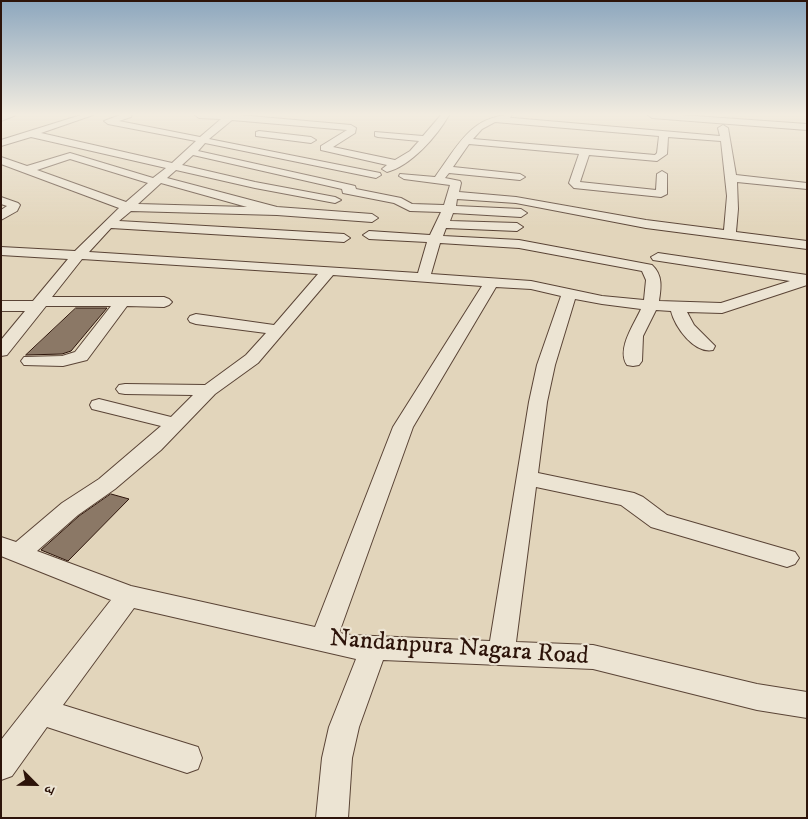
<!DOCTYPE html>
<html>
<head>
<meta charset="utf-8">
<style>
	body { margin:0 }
	#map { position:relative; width:808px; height:819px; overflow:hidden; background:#e2d5bb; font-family:"IM FELL DW Pica","Noto Serif Devanagari",serif }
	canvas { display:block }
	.frame { position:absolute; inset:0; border:2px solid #2d140a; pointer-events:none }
	.north { position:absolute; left:10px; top:759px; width:50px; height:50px; -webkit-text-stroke:4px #ece4d3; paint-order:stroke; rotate:113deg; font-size:14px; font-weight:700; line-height:20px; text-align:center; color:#2d140a }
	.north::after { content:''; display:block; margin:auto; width:18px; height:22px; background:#2d140a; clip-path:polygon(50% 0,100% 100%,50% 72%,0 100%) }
</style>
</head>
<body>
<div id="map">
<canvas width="808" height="819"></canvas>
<div class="frame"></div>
<div class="north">उ</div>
</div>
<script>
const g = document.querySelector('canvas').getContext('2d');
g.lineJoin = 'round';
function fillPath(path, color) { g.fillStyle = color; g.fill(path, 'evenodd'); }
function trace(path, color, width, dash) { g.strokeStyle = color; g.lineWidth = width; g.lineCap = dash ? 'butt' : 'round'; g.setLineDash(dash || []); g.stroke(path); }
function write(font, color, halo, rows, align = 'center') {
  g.font = font + ' "IM FELL DW Pica",serif'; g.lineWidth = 4.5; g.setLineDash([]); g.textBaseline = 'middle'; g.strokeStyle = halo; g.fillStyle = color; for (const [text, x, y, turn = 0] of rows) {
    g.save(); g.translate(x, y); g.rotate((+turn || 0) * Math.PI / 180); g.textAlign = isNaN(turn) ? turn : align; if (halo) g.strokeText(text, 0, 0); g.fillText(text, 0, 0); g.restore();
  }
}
const building = new Path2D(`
	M76 308H107L71 351 62 354 26 355Z
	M111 494 129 499 68 561 41 550 79 516Z`);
const minor = new Path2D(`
	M1 115H16L1 121Z
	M81 115H93L41 133 172 163 196 141 108 124 104 121 120 115H132L131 117 119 121 200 137 221 119 199 118 195 115H239L351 125 356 128 355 133 333 147 395 160 410 151 419 141 378 137 375 136V132L423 136 441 115H449C437 136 411 166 387 172L382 169 387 165 321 150V146L347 130 232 120 209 139 380 173 381 175 376 178 205 143 198 151 351 185 355 186 356 189 401 198 412 204 444 205 450 185 404 179 399 176 400 174 435 177C457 147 471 115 512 115L510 118H513L720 136 718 128 723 125 728 128 736 175 807 183V189L737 182 738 209 736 232 807 241V249L646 228 516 203 457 199 456 206 521 209 527 213 521 217 453 213 450 221 517 223 523 227 517 231 446 228 443 236 519 240 652 265C663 275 661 288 659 301L721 303 790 281 653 260 651 257 658 253 807 275V285L722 313 687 312 694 325 715 346 713 350C694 354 675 327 671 311L656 310 643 336 642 361 639 365 633 366 627 365C616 349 635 323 641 309L602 304 575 299 555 365 547 402 538 473 634 493 643 497 667 515 795 552 799 558 795 564 787 567 651 527 621 505 536 487 516 642 593 645 757 684 807 692V718L757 710 593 669 383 660 359 727 352 758 348 818H316L322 758 329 727 356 659 134 608 63 705 198 747 202 758 198 769 187 773 47 727 12 776 1 780V740L111 600 1 556V537L16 542 62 503 99 479 161 426 92 409 90 405 92 401 99 399 171 417 193 395 125 394 119 393 116 389 119 385 125 384 205 385 246 355 266 333 196 324 190 322 188 319 190 316 196 314 274 325 318 274 82 259 52 297H164L169 299 172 302 169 305 164 307 127 306 87 360 63 366 24 365 21 361 24 357 62 356 75 352 111 306H46L7 355 1 356V340L25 311H1V301H33L68 259 1 255V247L75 251 119 208 1 164V157L27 166 70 153 153 178 166 168 31 137 1 146V140ZM495 122 659 136 657 153 655 155 473 139 482 129ZM668 137 721 141 727 196 724 230 646 220 516 197 459 192 461 183 460 181 445 178 449 173 520 180 525 177 520 174 453 167 469 144 579 154 569 183 574 188 661 197 667 194V174L662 171 657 174 656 190 580 182 589 155 657 161 667 154ZM193 155 342 189 343 193 394 203 410 211 441 212 430 235 369 231 363 235 369 239 427 242 418 273 89 252 111 228 344 242 350 238 344 234 119 221 131 211 277 215 372 222 378 218 372 214 277 207 167 178 176 170 255 188 335 203 341 200 335 197 255 182 182 165ZM70 159 148 183 126 202 37 170ZM161 183 247 207 138 204ZM440 243 519 248 642 271 646 280 644 300 602 296 531 281 431 274ZM333 275 482 286 393 427 315 627 131 586 37 551 78 515 115 489 161 450 215 394 258 363ZM496 287 531 289 561 296 537 365 529 402 490 641 351 635 339 633 413 427Z
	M648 115H681L807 124V130L652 118Z
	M259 131 311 137 316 140 311 143 256 136V132Z
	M1 197 18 203 20 205 17 211 1 220V210L7 206 1 204Z`);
const nearStreetnames = [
	["Nandanpura Nagara Road",459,649,4]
];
fillPath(building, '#8b7866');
trace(building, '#2d140a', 1);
trace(minor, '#5a4436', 2);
fillPath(minor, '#ece4d3');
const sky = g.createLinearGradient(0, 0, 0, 229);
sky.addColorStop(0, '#8da7be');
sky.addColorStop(0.5, '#f2ece0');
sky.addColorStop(1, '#f2ece000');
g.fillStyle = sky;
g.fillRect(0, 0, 808, 229);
write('25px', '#2d140a', '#ece4d3', nearStreetnames);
</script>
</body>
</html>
